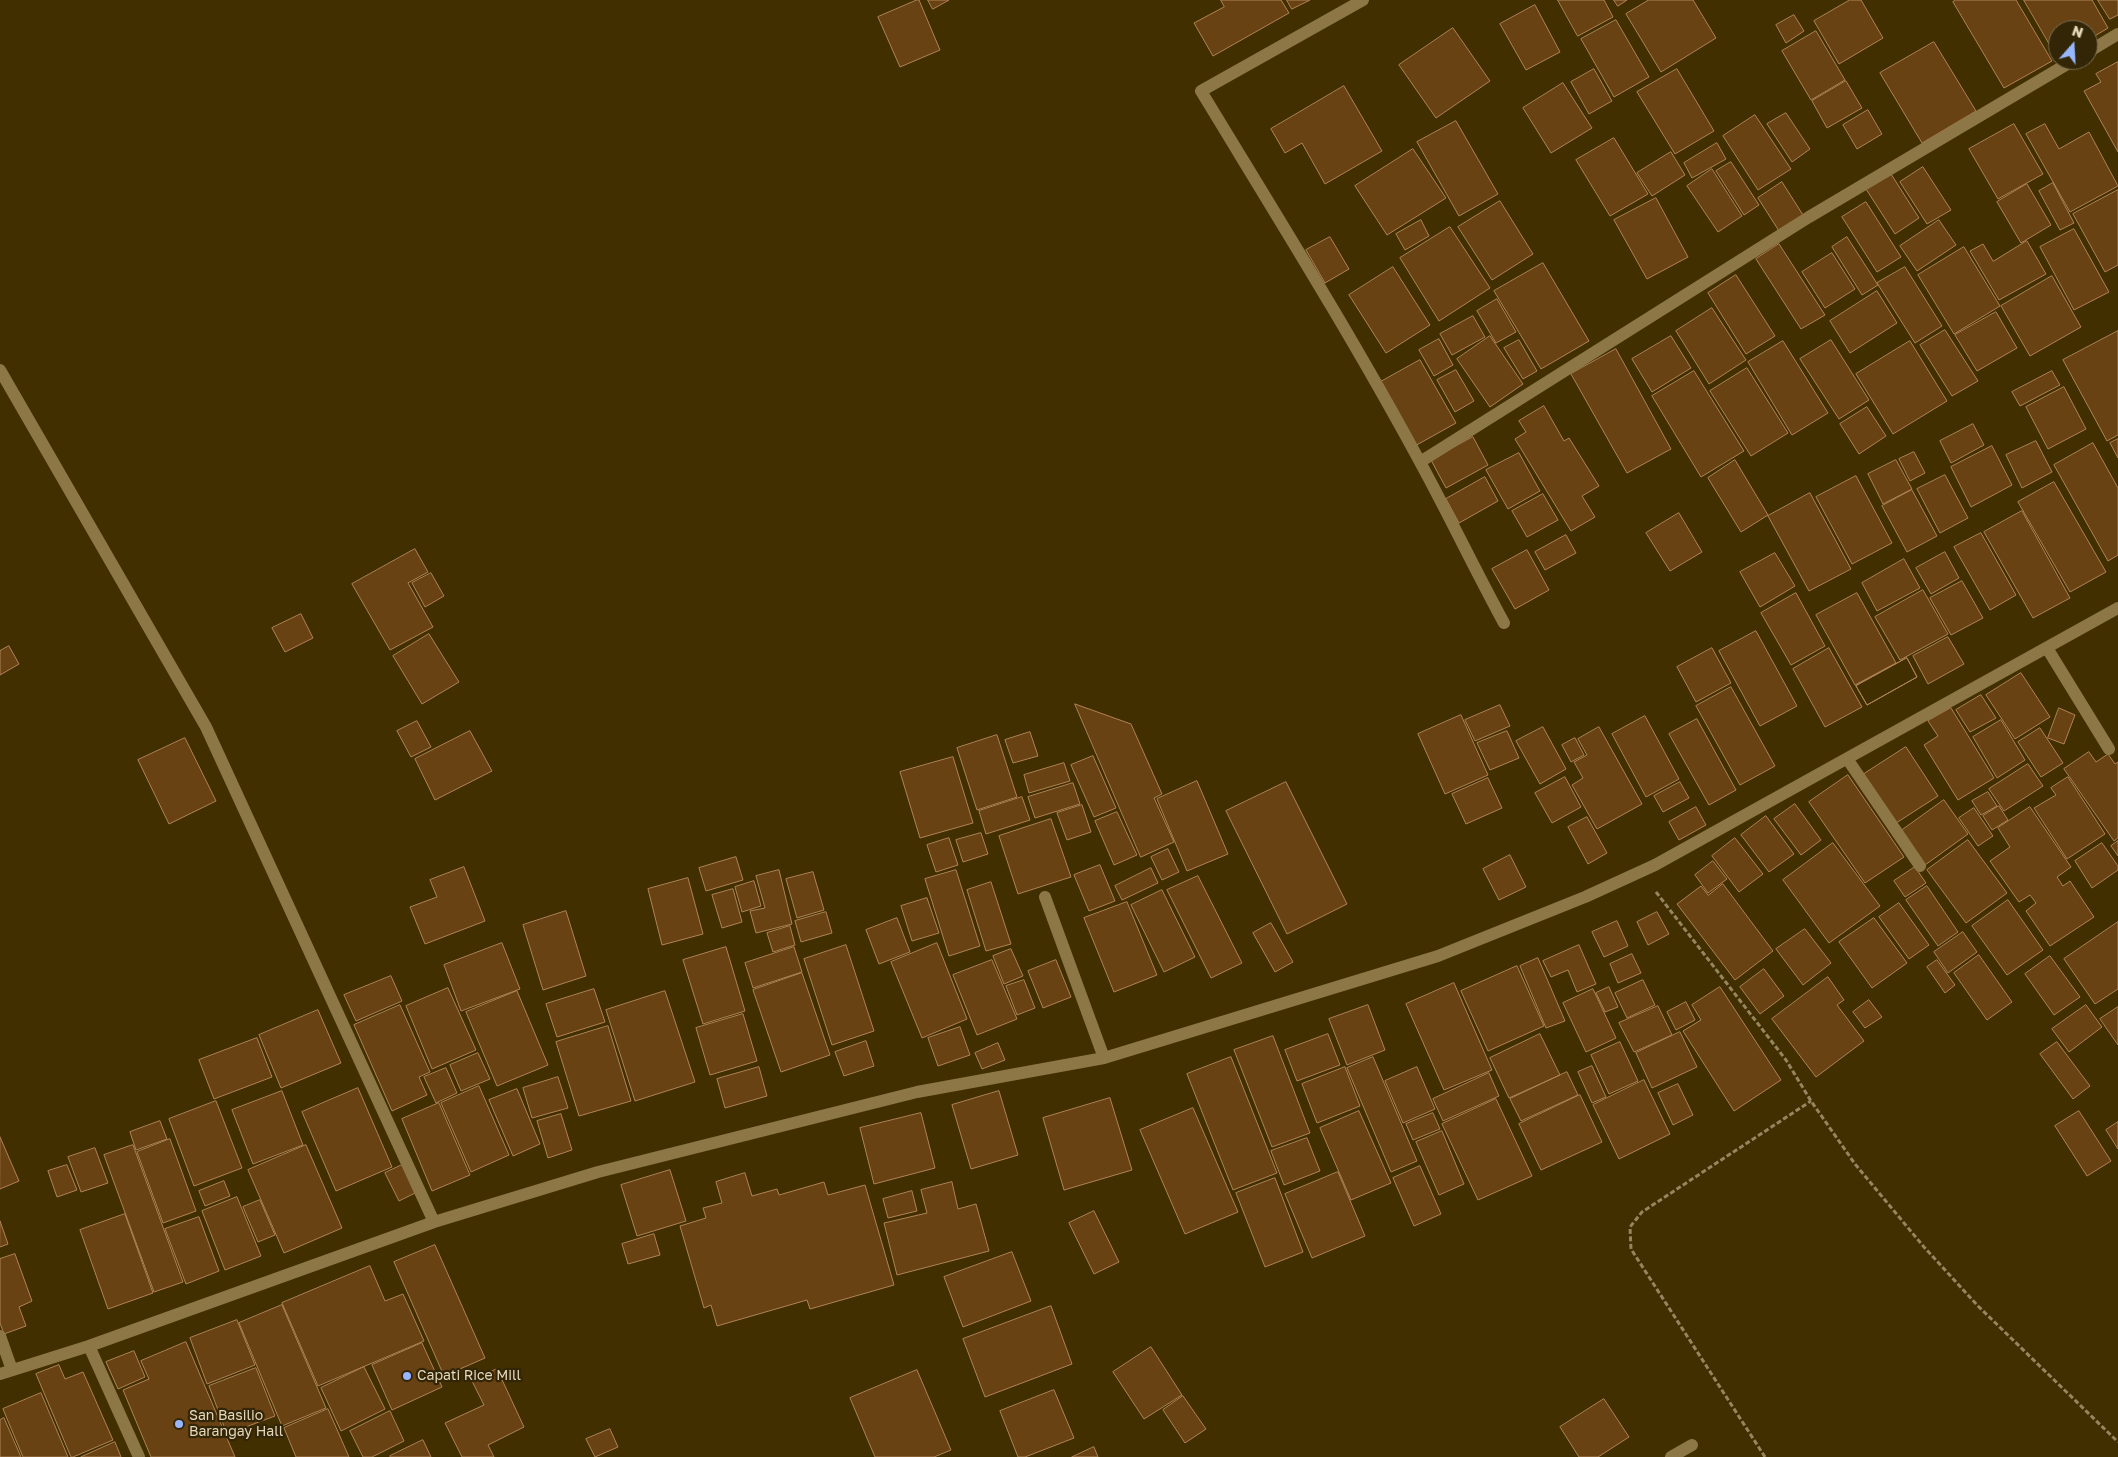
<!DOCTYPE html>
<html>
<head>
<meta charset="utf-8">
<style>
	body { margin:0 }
	#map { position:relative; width:2118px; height:1457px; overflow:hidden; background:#412f00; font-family:"Golos Text",sans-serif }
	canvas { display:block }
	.north { position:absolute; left:2048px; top:20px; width:50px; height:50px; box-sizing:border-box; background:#332607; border:1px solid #7a6d4f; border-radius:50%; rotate:19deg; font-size:14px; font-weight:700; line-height:20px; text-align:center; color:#e4d7ba }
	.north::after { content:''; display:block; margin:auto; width:18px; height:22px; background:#97b6fd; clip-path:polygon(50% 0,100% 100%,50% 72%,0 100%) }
</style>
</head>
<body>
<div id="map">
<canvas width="2118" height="1457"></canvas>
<div class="north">N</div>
</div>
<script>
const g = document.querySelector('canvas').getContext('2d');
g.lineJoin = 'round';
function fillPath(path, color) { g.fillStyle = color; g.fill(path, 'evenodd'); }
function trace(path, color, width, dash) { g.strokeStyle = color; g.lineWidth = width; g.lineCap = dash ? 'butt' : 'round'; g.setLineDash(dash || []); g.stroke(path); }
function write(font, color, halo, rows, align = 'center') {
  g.font = font + ' "Golos Text",sans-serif'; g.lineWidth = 4.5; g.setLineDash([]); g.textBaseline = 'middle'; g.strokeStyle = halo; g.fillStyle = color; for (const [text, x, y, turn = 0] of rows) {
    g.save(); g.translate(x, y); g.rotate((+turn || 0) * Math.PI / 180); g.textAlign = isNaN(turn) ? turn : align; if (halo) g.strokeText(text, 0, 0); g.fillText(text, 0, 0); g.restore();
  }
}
const building = new Path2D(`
	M917 0H919L940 50 900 67 878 17Z
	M928 0H949L933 9Z
	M1221 0H1281L1289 13 1213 56 1194 23 1224 7Z
	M1287 0H1310L1292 9Z
	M1558 0H1604L1613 17 1578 36Z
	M1614 0H1627L1618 6Z
	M1649 0H1693L1716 38 1661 72 1626 14Z
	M1850 0H1861L1883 38 1839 64 1814 21Z
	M1956 0H2016L2052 61 2004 88 1953 2Z
	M2024 0H2092L2108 28 2088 40V30H2058L2057 57Z
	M2098 0H2118V15L2110 19Z
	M1535 5 1560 52 1526 70 1500 24Z
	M1794 15 1804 31 1786 43 1776 25Z
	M1616 20 1649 77 1614 97 1581 39Z
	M1453 28 1490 81 1436 118 1399 65Z
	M1816 31 1845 80 1811 100 1782 51Z
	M1934 42 1976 111 1922 143 1880 73Z
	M2118 62V152L2084 91 2101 82 2096 74Z
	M1594 69 1612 101 1589 114 1571 82Z
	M1677 69 1714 131 1675 154 1637 92Z
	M1846 81 1862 108 1827 128 1812 101Z
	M1563 83 1592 128 1551 153 1523 108Z
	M1344 86 1382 151 1325 184 1302 143 1285 153 1271 129Z
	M1868 110 1882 134 1857 149 1843 125Z
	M1786 113 1810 149 1792 162 1767 124Z
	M1755 115 1791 169 1758 190 1723 136Z
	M1456 121 1498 194 1459 216 1417 142Z
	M2014 124 2043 174 1998 199 1969 149Z
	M2045 124 2059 149 2089 132 2118 186 2070 212 2026 134Z
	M1614 138 1648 194 1610 216 1576 160Z
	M1717 143 1726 159 1692 178 1684 163Z
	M1413 149 1446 198 1387 235 1355 186Z
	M1671 152 1685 175 1652 196 1637 173Z
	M1731 162 1759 205 1744 215 1716 171Z
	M1923 167 1951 210 1927 224 1900 182Z
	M1712 169 1742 216 1718 232 1687 186Z
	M1891 174 1919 218 1895 234 1866 189Z
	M1782 182 1803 215 1779 231 1758 198Z
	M2053 183 2074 223 2060 230 2039 191Z
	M2027 184 2051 225 2021 243 1997 202Z
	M2118 190V265L2105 272 2073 214Z
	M1656 198 1688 257 1647 279 1614 220Z
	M1500 201 1533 254 1492 280 1458 227Z
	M1866 202 1901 257 1877 272 1842 217Z
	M1421 220 1429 236 1405 250 1396 234Z
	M1939 220 1956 245 1917 271 1900 246Z
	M1450 227 1490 288 1439 321 1400 258Z
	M2074 229 2109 292 2074 310 2040 247Z
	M1330 237 1349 269 1325 283 1306 250Z
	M1847 237 1878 285 1862 295 1832 247Z
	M2027 241 2046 274 1999 300 1970 251 1983 244 1993 261Z
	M1779 244 1825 315 1801 329 1756 259Z
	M1964 247 2000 306 1954 334 1918 275Z
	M1832 253 1855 289 1825 308 1802 272Z
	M1543 263 1589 341 1541 369 1494 291Z
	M1393 267 1430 325 1386 353 1349 295Z
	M1905 267 1942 326 1915 343 1877 283Z
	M1736 275 1775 336 1746 354 1708 293Z
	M2052 276 2081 327 2030 356 2001 306Z
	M1877 291 1897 323 1850 353 1830 321Z
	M1497 299 1516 332 1496 343 1477 311Z
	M1712 308 1746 360 1709 384 1676 331Z
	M1996 312 2017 348 1977 371 1955 335Z
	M1473 316 1485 337 1452 355 1440 334Z
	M1945 330 1978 381 1952 396 1920 345Z
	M2118 331V435L2107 441 2063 360Z
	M1490 336 1523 384 1490 407 1457 359Z
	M1671 336 1691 368 1652 392 1632 359Z
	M1439 339 1453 365 1434 376 1419 350Z
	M1519 340 1537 371 1523 379 1504 348Z
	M1831 340 1869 400 1839 419 1800 359Z
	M1783 341 1828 413 1792 435 1748 362Z
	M1910 341 1947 401 1893 434 1856 374Z
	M1616 349 1671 449 1627 473 1571 374Z
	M1420 360 1456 423 1413 447 1377 384Z
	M1747 368 1788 433 1751 456 1710 391Z
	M1456 370 1474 401 1455 412 1437 380Z
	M1694 371 1744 451 1701 477 1652 396Z
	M2052 371 2060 385 2020 406 2012 392Z
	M2064 387 2086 429 2048 449 2026 407Z
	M1544 406 1564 441 1569 438 1599 486 1582 496 1595 517 1571 531 1515 439 1526 432 1519 421Z
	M1867 407 1886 436 1859 454 1840 424Z
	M1973 424 1984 445 1951 463 1940 441Z
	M1473 437 1488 465 1446 488 1431 460Z
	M2118 439V458L2110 443Z
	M2036 441 2052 472 2022 488 2006 455Z
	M2093 443 2118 488V555L2108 561 2054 465Z
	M1992 446 2012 485 1971 507 1951 467Z
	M1914 452 1925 473 1910 481 1899 459Z
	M1519 453 1540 491 1508 509 1486 470Z
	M1735 460 1768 515 1741 532 1708 478Z
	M1896 460 1912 489 1883 504 1868 474Z
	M1945 475 1968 518 1940 533 1917 489Z
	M1856 476 1892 543 1852 564 1816 497Z
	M1485 477 1498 501 1459 523 1446 499Z
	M2054 482 2106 572 2070 592 2018 502Z
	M1912 490 1937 536 1907 552 1882 506Z
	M1810 493 1851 569 1809 591 1768 516Z
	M1543 494 1558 520 1527 537 1512 511Z
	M2022 511 2070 598 2033 618 1984 532Z
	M1679 513 1702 552 1670 571 1646 533Z
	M1981 533 2016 595 1990 610 1954 547Z
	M1566 535 1576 553 1545 570 1535 552Z
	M415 549 428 572 408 583 433 627 390 650 352 584Z
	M1527 550 1549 590 1515 609 1492 569Z
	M1945 552 1959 578 1931 594 1916 568Z
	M1775 553 1795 586 1760 607 1740 572Z
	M1904 559 1920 588 1877 611 1862 583Z
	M431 573 444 596 425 607 412 583Z
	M1962 581 1983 618 1951 635 1930 598Z
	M1923 590 1948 634 1900 660 1875 617Z
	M1796 593 1825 646 1791 665 1761 613Z
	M1857 593 1896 663 1855 685 1816 615Z
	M301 614 313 638 285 652 272 628Z
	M1756 631 1797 706 1760 726 1719 651Z
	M429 634 459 682 422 704 393 656Z
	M1948 637 1964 664 1928 684 1913 656Z
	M9 646 19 664 0 675V651Z
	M1712 648 1731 683 1696 702 1677 667Z
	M1829 648 1862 707 1825 727 1793 669Z
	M1907 658 1917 677 1867 705 1856 686Z
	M1907 658 1917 677 1867 705 1856 686Z
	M2021 673 2050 717 2015 739 1986 695Z
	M1731 687 1775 766 1740 785 1696 706Z
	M1981 695 1996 718 1970 732 1956 710Z
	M1075 704 1131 724 1162 794 1154 798 1174 842 1141 857Z
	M1500 705 1510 726 1475 741 1465 720Z
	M1951 708 1994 778 1958 800 1924 745 1938 736 1928 721Z
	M2059 708 2075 715 2064 744 2048 738Z
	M1461 715 1488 775 1445 794 1418 734Z
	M1645 716 1679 779 1646 797 1612 734Z
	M1697 719 1736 790 1709 805 1669 734Z
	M2001 720 2025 760 1997 778 1973 737Z
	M417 721 431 747 411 757 397 731Z
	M1543 727 1566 769 1540 784 1516 741Z
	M1599 727 1642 804 1597 829 1572 785 1583 778 1574 762 1587 755 1578 739Z
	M2040 728 2063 763 2041 777 2018 742Z
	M470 731 492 771 435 800 415 759Z
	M1507 731 1519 758 1490 770 1477 743Z
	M1030 732 1038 756 1013 763 1005 740Z
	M997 735 1017 797 977 810 957 748Z
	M185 738 216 801 169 824 138 760Z
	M1575 738 1584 755 1571 762 1562 745Z
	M1906 747 1938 796 1893 825 1861 776Z
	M2089 752 2096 762 2108 754 2115 764 2118 762V838L2114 841 2064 769Z
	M1093 756 1116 808 1094 817 1071 765Z
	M953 757 973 823 920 838 900 772Z
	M1064 763 1070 781 1029 793 1024 775Z
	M2028 764 2043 786 2004 811 1989 789Z
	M1848 775 1904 857 1865 883 1809 802Z
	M1565 777 1581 807 1552 823 1535 793Z
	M2068 777 2105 834 2067 859 2034 808 2056 795 2051 788Z
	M1488 778 1502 808 1466 824 1452 794Z
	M1197 781 1228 854 1187 871 1157 799Z
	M1286 782 1347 904 1287 934 1226 811Z
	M1680 782 1689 798 1663 812 1654 796Z
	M1073 783 1080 804 1035 818 1028 797Z
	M1988 792 1997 806 1981 815 1972 801Z
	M1022 797 1030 820 986 834 979 811Z
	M1944 800 1968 834 1925 865 1901 831Z
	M1795 804 1821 840 1801 855 1774 819Z
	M1082 805 1091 832 1067 840 1057 813Z
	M1999 806 2008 820 1992 830 1983 816Z
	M1696 807 1706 825 1679 840 1669 822Z
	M2030 807 2071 867 2057 877 2063 886 2070 881 2094 917 2050 946 2026 911 2036 903 2030 895 2019 902 1990 861 2010 847 1998 828Z
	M1974 808 1993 836 1978 846 1959 818Z
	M1117 812 1137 855 1114 865 1095 821Z
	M1766 816 1794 854 1769 872 1741 835Z
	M1587 817 1607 853 1588 864 1568 827Z
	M1051 819 1071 877 1018 894 999 836Z
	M981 833 988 854 963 862 956 840Z
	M949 838 958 865 936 872 927 845Z
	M1735 838 1763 874 1739 892 1712 856Z
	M1968 840 2007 893 1966 923 1927 870Z
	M2118 841V856L2111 846Z
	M1833 843 1880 906 1829 943 1783 880Z
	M2102 843 2118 866V870L2092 888 2075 861Z
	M1168 849 1179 872 1162 880 1151 857Z
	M1510 855 1526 887 1499 900 1483 869Z
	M736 857 743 880 706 891 699 868Z
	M1713 861 1727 879 1708 893 1695 875Z
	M1100 865 1115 901 1089 911 1074 875Z
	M464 867 485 921 425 944 410 907 437 897 430 880Z
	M1915 867 1926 883 1905 897 1894 881Z
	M1151 868 1158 883 1122 900 1115 886Z
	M779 870 792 924 756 933 750 911 765 908 756 876Z
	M956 870 980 946 949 956 925 879Z
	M813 872 824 910 797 918 786 879Z
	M1198 876 1242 963 1211 978 1167 890Z
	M688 878 703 934 662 945 648 889Z
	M754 881 761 906 742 912 735 887Z
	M991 882 1011 944 986 951 967 890Z
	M1723 884 1773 951 1735 980 1677 904 1701 886 1708 895Z
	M1927 886 1958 932 1938 946 1906 900Z
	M733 889 742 922 722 928 712 895Z
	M1162 890 1195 957 1164 972 1131 905Z
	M927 898 939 933 912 941 901 906Z
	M2008 900 2043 950 2007 975 1972 926Z
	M1127 902 1157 975 1114 992 1084 918Z
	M1899 903 1929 945 1909 959 1879 917Z
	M566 911 586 976 543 990 523 925Z
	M826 912 832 933 801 942 795 921Z
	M1657 912 1669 934 1648 945 1637 922Z
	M897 918 910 952 879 964 866 930Z
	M1874 918 1907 963 1872 988 1839 942Z
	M1617 921 1628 946 1604 957 1592 932Z
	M2118 922V989L2095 1004 2064 959Z
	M1271 923 1293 962 1275 972 1253 933Z
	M790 926 795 945 773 952 767 933Z
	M1805 929 1831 963 1803 985 1776 949Z
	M1963 932 1977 952 1948 973 1934 952Z
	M502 943 520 989 461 1011 444 965Z
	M937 943 967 1019 922 1038 891 962Z
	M846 945 874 1031 832 1045 804 959Z
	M1579 945 1596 984 1577 992 1568 970 1551 977 1543 961Z
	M726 947 745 1011 703 1024 683 960Z
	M794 947 802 972 753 988 745 963Z
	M1011 949 1023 976 1004 984 993 956Z
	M1632 954 1641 973 1618 983 1610 964Z
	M1979 955 2012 1002 1987 1020 1954 973Z
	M2050 956 2080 997 2054 1015 2025 974Z
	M1538 958 1565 1021 1546 1028 1520 966Z
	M992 960 1017 1019 977 1035 953 975Z
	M1056 960 1071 997 1043 1008 1028 971Z
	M1937 960 1955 985 1945 993 1927 967Z
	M1517 966 1544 1026 1488 1051 1461 991Z
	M1764 969 1784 996 1760 1014 1740 987Z
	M802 973 830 1055 781 1072 753 990Z
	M391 976 402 1001 356 1021 344 995Z
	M1828 977 1844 1000 1837 1005 1864 1041 1816 1077 1772 1019Z
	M1024 980 1035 1008 1017 1015 1006 986Z
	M1643 980 1655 1005 1627 1018 1615 993Z
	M1454 983 1492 1070 1444 1090 1406 1004Z
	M1609 987 1618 1007 1605 1012 1596 993Z
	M1720 987 1781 1080 1734 1111 1683 1031 1701 1020 1692 1005Z
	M448 988 476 1050 432 1069 406 1006Z
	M594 989 605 1022 557 1037 546 1004Z
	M1593 989 1616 1038 1586 1052 1563 1003Z
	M517 991 548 1065 497 1086 466 1012Z
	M665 991 695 1082 635 1101 606 1010Z
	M1869 1000 1882 1017 1865 1028 1853 1012Z
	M1686 1002 1695 1020 1676 1030 1667 1012Z
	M400 1005 430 1072 419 1077 427 1095 392 1111 354 1025Z
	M1368 1005 1385 1050 1347 1065 1329 1019Z
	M2086 1005 2102 1027 2069 1052 2052 1029Z
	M1658 1006 1672 1035 1634 1052 1619 1023Z
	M2118 1007V1045L2100 1019Z
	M318 1010 341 1063 281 1088 259 1035Z
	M743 1014 757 1061 710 1075 696 1028Z
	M608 1026 631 1101 579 1116 556 1042Z
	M960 1027 970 1055 938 1066 928 1038Z
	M1680 1032 1697 1067 1652 1088 1636 1053Z
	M1328 1034 1340 1065 1297 1081 1285 1050Z
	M1540 1034 1560 1075 1509 1098 1490 1058Z
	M1273 1036 1310 1133 1272 1147 1234 1050Z
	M257 1038 272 1077 214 1099 199 1060Z
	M866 1041 874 1066 844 1076 835 1052Z
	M1620 1042 1638 1081 1609 1094 1591 1055Z
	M2057 1042 2090 1086 2073 1099 2040 1054Z
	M998 1043 1005 1060 982 1069 975 1053Z
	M478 1053 490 1079 461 1091 450 1065Z
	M1231 1057 1277 1173 1233 1190 1187 1074Z
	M1373 1057 1417 1161 1391 1172 1347 1068Z
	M1592 1066 1606 1097 1592 1103 1578 1072Z
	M759 1067 767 1096 725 1108 717 1079Z
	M1345 1067 1360 1106 1317 1123 1302 1084Z
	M1417 1067 1435 1109 1403 1123 1385 1081Z
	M446 1068 457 1093 436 1103 424 1077Z
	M1567 1072 1578 1095 1521 1121 1510 1099Z
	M1489 1073 1499 1096 1443 1121 1433 1099Z
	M558 1077 568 1108 532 1118 523 1088Z
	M1644 1080 1670 1134 1619 1159 1593 1105Z
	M1678 1084 1693 1115 1673 1125 1658 1093Z
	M479 1086 509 1155 471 1172 441 1103Z
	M358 1088 392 1167 336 1191 302 1112Z
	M517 1089 540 1144 513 1156 489 1100Z
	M282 1091 303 1145 253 1164 232 1110Z
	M999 1091 1018 1155 971 1169 952 1105Z
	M1580 1095 1602 1142 1541 1170 1519 1124Z
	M1110 1098 1132 1170 1064 1190 1043 1118Z
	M1496 1099 1532 1176 1478 1200 1442 1124Z
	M216 1101 242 1168 194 1186 169 1119Z
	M439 1103 470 1175 432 1191 402 1119Z
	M1193 1108 1238 1212 1185 1234 1140 1130Z
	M1359 1111 1391 1183 1351 1200 1320 1128Z
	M2079 1111 2111 1161 2087 1176 2055 1126Z
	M921 1113 935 1168 874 1184 860 1128Z
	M1433 1113 1440 1129 1413 1140 1406 1124Z
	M561 1114 572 1150 548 1158 537 1121Z
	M160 1121 167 1139 136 1150 130 1132Z
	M2118 1122V1149L2106 1130Z
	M1442 1131 1464 1184 1439 1195 1416 1142Z
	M0 1137 19 1181 0 1189Z
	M1307 1138 1320 1171 1284 1185 1271 1151Z
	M170 1139 196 1211 163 1223 137 1152Z
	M133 1145 183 1282 154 1292 104 1155Z
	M306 1145 342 1228 284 1253 248 1170Z
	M95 1148 108 1183 81 1192 68 1157Z
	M404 1164 417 1192 399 1201 385 1173Z
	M67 1165 77 1190 57 1197 48 1171Z
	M1420 1166 1441 1214 1414 1226 1393 1178Z
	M670 1170 686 1221 637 1236 621 1185Z
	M1338 1172 1365 1236 1312 1258 1285 1194Z
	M745 1173 752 1196 777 1189 779 1195 824 1182 828 1195 865 1185 894 1285 810 1309 807 1300 717 1326 711 1305 704 1308 680 1226 706 1218 703 1208 722 1203 716 1182Z
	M1275 1178 1303 1252 1265 1267 1236 1193Z
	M224 1181 230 1196 205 1206 199 1191Z
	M952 1182 958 1209 976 1204 989 1251 897 1275 884 1223 927 1213 921 1190Z
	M912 1191 917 1211 888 1218 883 1199Z
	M237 1197 261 1256 225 1270 202 1211Z
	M260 1200 275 1235 258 1242 243 1207Z
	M1094 1211 1119 1262 1094 1274 1069 1223Z
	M125 1214 153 1293 108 1309 80 1230Z
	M199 1217 219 1271 186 1284 165 1229Z
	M0 1221 8 1244 0 1247Z
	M654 1234 660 1255 628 1264 622 1244Z
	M435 1245 485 1358 444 1376 394 1262Z
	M1012 1252 1031 1301 963 1327 944 1277Z
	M15 1254 32 1301 19 1307 26 1326 4 1334 0 1323V1259Z
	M370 1266 385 1301 403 1294 424 1341 318 1386 282 1303Z
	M282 1305 326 1408 282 1426 239 1323Z
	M1051 1306 1072 1364 985 1397 963 1339Z
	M237 1320 255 1365 207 1384 190 1338Z
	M186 1342 235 1457H151L123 1390 149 1379 141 1361Z
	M422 1343 442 1387 392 1410 372 1365Z
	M1151 1347 1182 1395 1144 1419 1113 1372Z
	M134 1351 145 1377 118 1389 106 1362Z
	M59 1365 65 1379 83 1372 113 1440 73 1457H71L36 1374Z
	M364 1367 385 1409 341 1431 321 1388Z
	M256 1368 275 1416 227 1434 209 1386Z
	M497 1369 524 1427 488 1445 494 1457H462L445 1423 484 1405 472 1381Z
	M917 1370 951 1450 934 1457H875L850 1398Z
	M1054 1390 1074 1438 1025 1457H1018L1000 1411Z
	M41 1393 68 1457H23L3 1409Z
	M1183 1396 1206 1429 1185 1443 1163 1410Z
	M1604 1399 1629 1437 1598 1457H1579L1560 1427Z
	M328 1409 349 1457H296L284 1428Z
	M390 1411 404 1441 372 1457H363L350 1431Z
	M4 1418 21 1457H0V1420Z
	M610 1429 618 1447 595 1457 586 1439Z
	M423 1440 431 1457H390V1456Z
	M115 1442 121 1457H81Z
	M1094 1447 1098 1457H1072Z`);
const path = new Path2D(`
	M1656 892 1786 1060 1811 1101 1855 1164 1924 1247 1978 1306 2118 1442
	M1765 1457 1631 1249 1630 1227 1642 1212 1811 1101`);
const minor = new Path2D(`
	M1363 0 1201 91C1275 213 1352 336 1420 462 1449 515 1475 570 1504 623
	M2088 52 2118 34
	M0 370 206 727 434 1222
	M1420 462 1809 217 2074 60
	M2047 648 2109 749
	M1848 760 1920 866
	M1045 897 1104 1058
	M0 1336 12 1370
	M89 1346 139 1457
	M0 1374 89 1346 434 1222 598 1172 917 1092 1104 1058 1438 956 1585 897 1655 865 2118 608
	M1671 1457 1692 1445`);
const markers = [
	[407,1376,5,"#97b6fd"],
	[179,1424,5,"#97b6fd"]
];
const poiNames = [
	["Capati Rice Mill",417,1376],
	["San Basilio",189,1416],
	["Barangay Hall",189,1432]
];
fillPath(building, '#694213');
trace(building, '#af8356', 1);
trace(path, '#958560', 3, [5, 2.5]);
trace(minor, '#8d7746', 12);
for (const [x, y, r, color] of markers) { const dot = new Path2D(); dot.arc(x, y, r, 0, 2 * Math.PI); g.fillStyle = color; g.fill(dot); trace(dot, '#332607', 2); }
write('14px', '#e4d7ba', '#332607', poiNames, 'left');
</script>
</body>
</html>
